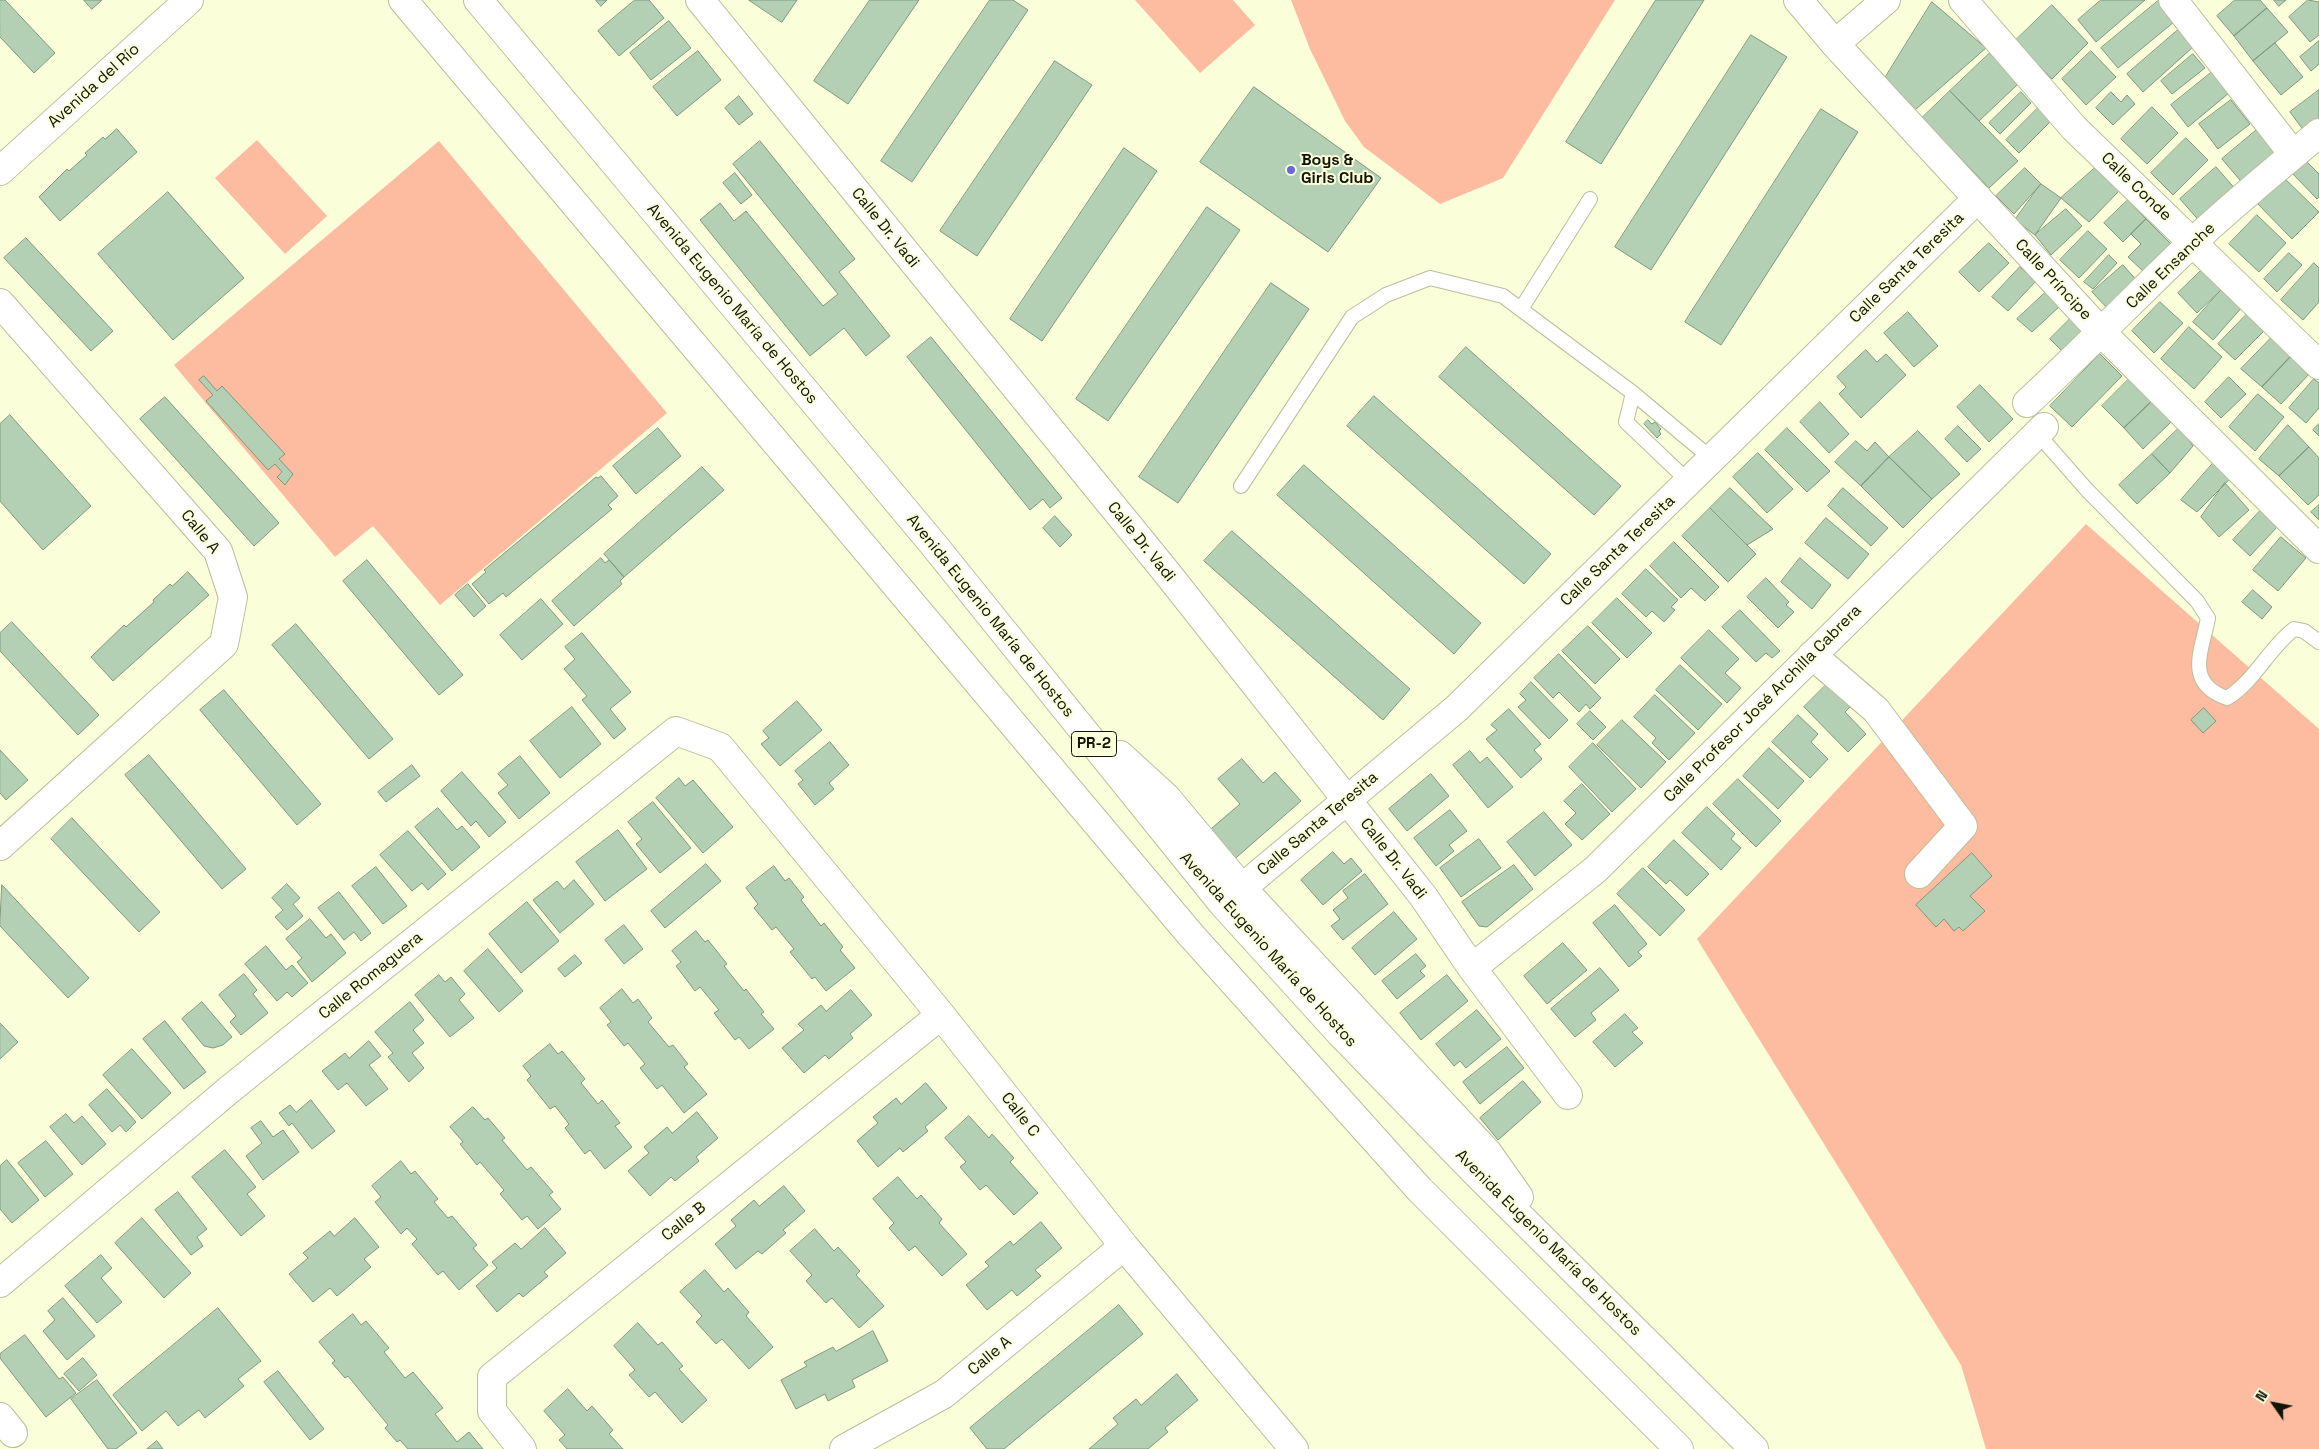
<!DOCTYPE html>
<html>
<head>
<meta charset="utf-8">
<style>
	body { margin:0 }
	#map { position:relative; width:2319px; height:1449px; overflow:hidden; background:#fafed9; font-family:"Space Grotesk",sans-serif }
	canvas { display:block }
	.north { position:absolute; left:2249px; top:1379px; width:50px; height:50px; -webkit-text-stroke:4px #fafed9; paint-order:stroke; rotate:303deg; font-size:14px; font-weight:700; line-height:20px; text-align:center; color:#121407 }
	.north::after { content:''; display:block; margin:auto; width:18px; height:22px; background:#121407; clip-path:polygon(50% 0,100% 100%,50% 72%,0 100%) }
</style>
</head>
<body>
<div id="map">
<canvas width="2319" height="1449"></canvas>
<div class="north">N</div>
</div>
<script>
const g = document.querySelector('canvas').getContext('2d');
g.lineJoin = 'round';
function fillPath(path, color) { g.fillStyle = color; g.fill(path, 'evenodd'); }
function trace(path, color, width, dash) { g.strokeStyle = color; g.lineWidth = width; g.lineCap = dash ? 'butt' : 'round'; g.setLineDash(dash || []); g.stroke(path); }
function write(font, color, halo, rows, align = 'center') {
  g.font = font + ' "Space Grotesk",sans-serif'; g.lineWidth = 4; g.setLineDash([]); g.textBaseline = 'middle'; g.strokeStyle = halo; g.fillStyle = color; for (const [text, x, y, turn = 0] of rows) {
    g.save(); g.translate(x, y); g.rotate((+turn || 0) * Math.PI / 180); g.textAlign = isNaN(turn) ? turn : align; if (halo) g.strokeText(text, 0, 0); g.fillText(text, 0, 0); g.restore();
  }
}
const green = new Path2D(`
	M1135 0H1233L1255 25 1200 73Z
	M1291 0H1615L1503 178 1440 204 1364 147 1345 121 1310 49Z
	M257 140 327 216 285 254 215 178Z
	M439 141 667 413 440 605 373 526 335 557 174 365Z
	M2086 524 2319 729V1449H1986L1961 1365 1697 939Z`);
const building = new Path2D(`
	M0 0H5L55 53 34 73 0 37Z
	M84 0H102L92 9Z
	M596 0H607L601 6Z
	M635 0H649L664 18 619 56 598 31Z
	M749 0H797L782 22Z
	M870 0H919L848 104 814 81Z
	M990 0H1013L1028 10 912 182 881 161Z
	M1656 0H1704L1601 164 1566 142Z
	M2101 0H2145L2096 42 2078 20Z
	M2235 0H2260L2267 8 2234 36 2217 16Z
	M2274 0H2286L2279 6Z
	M2308 0 2319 2V35L2310 42 2289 17Z
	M2158 1 2174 22 2118 68 2101 48Z
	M1932 2 1986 48 1915 110 1885 78Z
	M2052 5 2088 43 2052 79 2015 41Z
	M2267 8 2288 32 2253 61 2234 36Z
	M669 21 691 48 651 80 630 53Z
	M2178 30 2193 47 2143 92 2127 74Z
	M1751 35 1787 57 1651 270 1615 247Z
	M2319 41V64L2311 71 2300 57Z
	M2275 43 2303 77 2281 95 2253 61Z
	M698 51 721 80 677 116 653 87Z
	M2091 51 2116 77 2086 105 2062 79Z
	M1990 53 2018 84 1979 121 1950 91Z
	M2193 54 2205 68 2172 94 2161 81Z
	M1055 61 1092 85 977 256 940 231Z
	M2212 72 2229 93 2188 127 2171 105Z
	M1254 87 1381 178 1328 252 1200 162Z
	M2319 90V119L2304 131 2290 112Z
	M1950 91 2018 161 1989 188 1922 118Z
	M2021 92 2031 103 2000 134 1989 123Z
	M2111 92 2121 102 2127 95 2135 104 2113 125 2096 108Z
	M739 96 753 114 739 125 725 108Z
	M2231 100 2250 124 2218 149 2199 124Z
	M2040 106 2053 119 2019 153 2006 140Z
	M2152 107 2178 133 2147 164 2121 139Z
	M1821 109 1858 132 1721 345 1685 322Z
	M2259 128 2281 156 2245 186 2222 159Z
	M117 129 137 152 60 221 39 197 67 169 69 171 87 155 85 153 103 137 105 139Z
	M2186 138 2208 160 2173 195 2151 173Z
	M760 141 855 259 839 272 890 336 866 356 844 328 810 356 700 220 720 203 734 221 746 211 823 306 838 294 733 164Z
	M1124 148 1157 171 1042 341 1010 319Z
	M2303 158 2319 174V197L2317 199 2290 171Z
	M2216 167 2238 192 2202 224 2180 199Z
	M2025 168 2041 184 2014 214 1996 196Z
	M2095 168 2119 191 2089 222 2061 198Z
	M735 173 752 195 741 204 723 183Z
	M2280 174 2319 212 2292 239 2254 200Z
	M2041 184 2061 198 2035 235 2015 220Z
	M168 192 244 278 173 340 98 254Z
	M2128 200 2146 219 2123 242 2104 223Z
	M1207 207 1240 230 1108 421 1076 399Z
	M2066 209 2082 226 2051 255 2035 235Z
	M2257 215 2286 243 2259 272 2229 244Z
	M2146 219 2172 245 2144 272 2128 257 2141 244 2131 234Z
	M2088 231 2107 249 2079 278 2060 260Z
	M26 238 113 331 91 351 4 258Z
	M1989 243 2009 263 1979 292 1959 272Z
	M2289 253 2302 265 2277 292 2264 279Z
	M2109 255 2117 263 2093 289 2084 282Z
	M2314 263 2319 268V302L2303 320 2281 300Z
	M2123 265 2140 284 2110 311 2092 292Z
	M2206 266 2224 287 2197 313 2178 293Z
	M2020 267 2036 281 2008 311 1992 297Z
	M1271 283 1309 309 1178 503 1139 477Z
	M2224 287 2244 305 2213 340 2193 322Z
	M2046 292 2060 306 2032 332 2017 319Z
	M2160 302 2183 323 2154 353 2132 331Z
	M1908 312 1938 346 1914 367 1884 333Z
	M2249 312 2266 329 2235 360 2218 344Z
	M2071 318 2083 330 2062 351 2050 339Z
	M2189 327 2222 357 2194 389 2161 359Z
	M2274 335 2293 354 2262 387 2241 369Z
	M931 337 1062 498 1050 508 1043 499 1030 510 907 357Z
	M1466 347 1621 486 1594 515 1439 377Z
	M1866 350 1877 362 1886 354 1906 375 1861 418 1839 394 1846 387 1837 377Z
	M2100 354 2122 376 2072 427 2050 406Z
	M2293 354 2311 372 2281 404 2262 387Z
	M204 376 217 391 222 386 285 454 279 459 293 474 285 485 277 477 282 472 275 464 268 470 206 401 213 395 199 380Z
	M2229 377 2246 394 2221 418 2205 402Z
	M2129 379 2151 402 2124 428 2102 406Z
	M2314 379 2319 383V408L2306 423 2289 408Z
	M1980 385 2013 419 1989 442 1957 407Z
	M2258 394 2284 417 2255 451 2229 427Z
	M1374 396 1551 554 1524 584 1347 426Z
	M165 397 279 523 254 546 140 419Z
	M1820 402 1849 434 1829 453 1800 422Z
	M2151 402 2171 422 2143 449 2124 428Z
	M10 415 91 506 43 550 0 501V424Z
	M1648 420 1652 424 1655 422 1661 429 1659 431 1661 434 1657 438 1644 424Z
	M2319 424V436L2313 430Z
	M2288 425 2309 447 2279 476 2259 459Z
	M1958 426 1981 449 1967 462 1945 439Z
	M2180 427 2193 446 2170 473 2152 454Z
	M658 428 681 456 636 494 613 466Z
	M1787 428 1830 471 1807 492 1765 450Z
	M1918 431 1960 474 1932 499 1889 457Z
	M1856 441 1867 451 1875 442 1889 457 1861 486 1835 462Z
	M2309 447 2319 458V495L2308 505 2279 476Z
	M1758 453 1793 489 1767 513 1733 477Z
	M2152 454 2170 473 2137 504 2119 485Z
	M1889 457 1932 499 1903 528 1861 486Z
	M2215 461 2233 476 2197 512 2181 500Z
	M1304 465 1481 623 1454 654 1277 495Z
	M702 467 724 490 624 577 604 554Z
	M601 476 618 496 608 505 612 509 506 597 503 593 489 604 472 584 486 572 484 570 596 477 598 478Z
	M2225 483 2249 510 2219 537 2201 517Z
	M1730 488 1773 529 1747 545 1710 508Z
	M1843 488 1888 528 1871 546 1828 506Z
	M2319 505V520L2311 512Z
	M1710 508 1756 554 1728 582 1682 536Z
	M2261 510 2278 526 2250 556 2233 540Z
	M1055 516 1072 535 1060 547 1043 528Z
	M1826 518 1869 554 1848 579 1805 543Z
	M1232 531 1410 689 1383 720 1204 561Z
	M2281 537 2306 558 2278 591 2253 570Z
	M1674 542 1719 587 1705 601 1691 588 1681 598 1650 566Z
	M601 558 605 563 609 560 624 577 620 581 622 584 574 626 552 601Z
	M1800 558 1831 585 1812 609 1781 582Z
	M367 560 463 675 439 695 343 581Z
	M1646 569 1678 600 1671 607 1675 610 1664 622 1652 611 1646 617 1622 594Z
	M188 572 209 595 113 681 91 657 124 625 126 627 154 602 153 600 170 584 172 586Z
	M1766 578 1789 602 1786 605 1794 612 1778 628 1747 597Z
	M468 584 486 606 474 617 455 595Z
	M2253 590 2272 607 2262 619 2242 602Z
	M1617 598 1652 633 1627 658 1592 623Z
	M541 599 563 624 522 660 500 635Z
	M1740 610 1780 651 1772 658 1766 653 1756 662 1722 627Z
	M12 622 99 715 78 735 0 651V633Z
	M296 624 393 739 369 759 272 645Z
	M1588 626 1620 659 1595 684 1562 651Z
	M1709 630 1739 659 1725 673 1741 688 1727 703 1681 658Z
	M582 633 631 692 610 709 626 729 614 739 582 700 587 696 564 669 575 659 565 647Z
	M1559 654 1601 698 1590 709 1586 704 1579 712 1559 692 1553 698 1534 678Z
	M1680 665 1722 704 1698 730 1656 690Z
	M1830 681 1853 704 1845 712 1866 734 1848 752 1804 707Z
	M1531 682 1568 720 1549 739 1518 707 1526 700 1520 694Z
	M224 690 321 804 297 825 200 710Z
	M1655 695 1695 733 1669 760 1652 743 1656 738 1634 717Z
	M797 701 822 730 780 766 761 744 769 738 763 731Z
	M572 707 601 744 560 778 530 741Z
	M2204 708 2216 721 2203 733 2191 720Z
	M1509 709 1541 744 1534 750 1542 759 1521 778 1486 739 1497 730 1491 725Z
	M1590 711 1606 727 1593 740 1577 724Z
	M1798 715 1818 734 1811 742 1828 759 1810 778 1772 742Z
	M1622 720 1666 762 1641 788 1597 745Z
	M830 742 849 765 829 783 834 789 815 805 798 784 803 780 795 771Z
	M1593 743 1636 789 1612 812 1569 767Z
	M1769 748 1804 781 1778 809 1743 776Z
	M0 750 28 780 6 800 0 793Z
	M1470 751 1480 763 1487 757 1513 787 1488 808 1453 765Z
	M149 755 246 869 222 889 125 775Z
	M520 756 550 793 519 819 498 793 508 785 498 774Z
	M1242 759 1263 783 1275 772 1301 801 1230 863 1205 834 1240 804 1218 779Z
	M412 765 420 776 386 802 378 792Z
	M462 772 506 822 489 837 476 821 471 826 441 791Z
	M1431 774 1449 796 1407 831 1389 809Z
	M679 778 685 786 693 780 733 827 703 853 656 798Z
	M1738 779 1781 821 1756 847 1713 804Z
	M1582 784 1610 814 1582 840 1565 824 1576 813 1564 801Z
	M653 802 691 848 660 873 636 844 642 839 628 822Z
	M1707 807 1735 834 1731 839 1741 848 1721 870 1682 833Z
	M438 808 457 830 462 826 480 847 452 871 415 827Z
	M1450 810 1467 831 1449 845 1454 851 1436 866 1414 838Z
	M1544 812 1572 845 1535 876 1507 842Z
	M72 818 160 912 139 932 51 839Z
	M618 830 647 869 605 901 576 862Z
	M408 831 446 874 428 890 422 883 412 891 380 855Z
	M1479 839 1501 868 1461 897 1440 868Z
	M1674 840 1709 874 1687 896 1670 880 1666 884 1648 867Z
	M1333 852 1344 864 1351 858 1362 871 1323 905 1301 880Z
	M1972 853 1992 876 1970 896 1985 911 1963 931 1959 927 1954 931 1944 919 1936 927 1916 905Z
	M706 864 721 881 665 928 651 911Z
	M1514 865 1533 889 1487 927 1479 926 1462 902Z
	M774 866 785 881 789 878 804 897 801 900 821 926 824 923 843 947 840 950 855 968 826 991 815 977 812 979 790 952 794 949 776 927 772 930 754 908 758 904 746 888Z
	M376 867 407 906 383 924 352 886Z
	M1643 868 1685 910 1660 936 1617 894Z
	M1365 874 1388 904 1343 940 1331 926 1340 919 1333 910 1348 898 1343 891Z
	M574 880 594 904 560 933 533 900 557 881 564 889Z
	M287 884 300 898 293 904 303 916 287 930 275 917 283 910 272 898Z
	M2 885 89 978 68 998 0 926Z
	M339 892 371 933 361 941 354 932 344 940 318 908Z
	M527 902 559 941 521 973 489 934Z
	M1615 905 1647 944 1638 952 1642 956 1629 967 1593 923Z
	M1394 912 1417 939 1375 975 1352 948Z
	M310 919 326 938 331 934 346 953 312 982 297 962 302 958 286 939Z
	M624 925 643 949 624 964 605 940Z
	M696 931 705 942 708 940 727 964 724 966 744 991 746 989 764 1012 761 1014 774 1029 749 1049 739 1037 735 1040 714 1013 719 1010 700 987 695 991 676 966 681 962 672 951Z
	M1563 943 1587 970 1547 1004 1524 976Z
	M266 946 286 970 292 965 308 983 292 997 287 992 277 1001 245 964Z
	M488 949 523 991 499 1012 464 971Z
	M1416 954 1426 966 1420 971 1425 976 1397 999 1382 981Z
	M575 955 582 963 565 977 558 969Z
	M1600 968 1619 990 1591 1013 1596 1020 1575 1037 1551 1009Z
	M244 974 257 990 253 994 268 1013 241 1035 230 1022 236 1016 219 995Z
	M439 975 445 982 451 977 465 994 459 1000 474 1018 450 1037 415 995Z
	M1447 975 1468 1001 1421 1040 1400 1013Z
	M622 989 633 1003 638 999 652 1018 648 1022 669 1047 673 1045 688 1064 684 1067 707 1094 684 1113 662 1085 657 1089 640 1068 645 1064 628 1043 624 1046 607 1025 611 1022 600 1008Z
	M851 990 872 1015 850 1034 853 1038 829 1059 825 1055 804 1073 782 1048 804 1030 798 1024 821 1005 826 1011Z
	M202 1002 232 1037 223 1045 213 1048 204 1046 182 1019Z
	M410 1002 424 1020 413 1030 424 1043 412 1053 424 1068 409 1082 388 1057 393 1053 375 1032Z
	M1477 1010 1501 1039 1466 1068 1460 1061 1454 1066 1436 1044Z
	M1625 1014 1638 1028 1632 1032 1643 1043 1615 1067 1593 1042Z
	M165 1021 206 1072 184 1089 143 1039Z
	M0 1023 18 1042 0 1059Z
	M369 1041 381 1056 369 1065 388 1089 366 1106 347 1083 338 1090 322 1071 345 1053 349 1058Z
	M550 1044 558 1054 562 1051 585 1079 581 1083 598 1104 602 1100 620 1123 615 1126 632 1147 605 1169 590 1150 585 1154 565 1128 569 1124 555 1106 550 1109 527 1080 531 1076 523 1066Z
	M1507 1047 1524 1068 1480 1104 1463 1082Z
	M132 1049 171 1093 142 1119 103 1075Z
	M1523 1081 1541 1102 1498 1140 1480 1118Z
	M926 1083 947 1108 925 1127 928 1131 903 1152 900 1148 878 1167 857 1141 878 1123 873 1117 896 1098 901 1104Z
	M107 1089 136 1122 126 1132 120 1125 112 1132 89 1105Z
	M311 1100 335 1131 312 1149 292 1123 289 1126 279 1113 290 1105 296 1112Z
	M473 1107 485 1120 488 1118 505 1138 502 1140 527 1170 531 1167 553 1192 549 1195 561 1209 538 1229 527 1216 522 1220 500 1194 504 1190 480 1162 477 1165 460 1144 463 1142 450 1127Z
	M697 1112 718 1138 696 1157 699 1161 675 1181 671 1177 650 1196 628 1171 649 1153 644 1147 667 1127 672 1133Z
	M66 1114 74 1123 82 1116 106 1144 82 1165 50 1127Z
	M969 1116 989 1138 992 1134 1014 1158 1010 1162 1038 1193 1014 1215 986 1185 980 1190 960 1167 966 1162 945 1138Z
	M261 1121 273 1137 283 1130 299 1152 263 1180 246 1156 262 1143 251 1128Z
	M46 1141 73 1174 45 1197 18 1163Z
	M225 1150 256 1187 247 1194 265 1216 241 1236 192 1177Z
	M7 1160 39 1200 12 1223 0 1209V1166Z
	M401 1161 411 1174 415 1171 438 1199 434 1202 448 1218 452 1216 477 1245 473 1248 488 1265 459 1290 443 1271 438 1275 412 1244 417 1239 407 1228 401 1234 375 1202 381 1197 372 1186Z
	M898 1177 917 1199 921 1195 942 1219 939 1223 967 1254 942 1276 915 1246 909 1251 889 1228 894 1223 873 1199Z
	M784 1186 805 1211 783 1230 786 1233 762 1254 758 1251 736 1269 715 1244 736 1226 731 1220 754 1200 759 1206Z
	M178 1192 207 1229 197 1237 203 1246 191 1255 155 1210Z
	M142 1218 191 1273 164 1298 115 1243Z
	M355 1218 379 1247 364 1259 371 1267 337 1296 330 1288 313 1302 289 1274 308 1258 303 1253 330 1231 334 1236Z
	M1041 1222 1062 1248 1035 1270 1041 1276 1017 1296 1012 1290 987 1310 966 1285 989 1266 985 1262 1010 1241 1013 1245Z
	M545 1228 566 1253 544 1272 548 1276 523 1297 519 1293 497 1312 476 1286 497 1268 492 1262 515 1243 521 1249Z
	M815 1229 834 1251 838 1247 860 1271 856 1275 884 1306 859 1328 832 1298 826 1303 806 1281 812 1275 790 1251Z
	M101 1255 112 1268 101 1278 122 1302 97 1323 65 1286Z
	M705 1270 724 1292 728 1288 749 1312 746 1316 773 1347 749 1369 722 1339 716 1344 696 1322 702 1316 680 1292Z
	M63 1298 95 1336 67 1360 43 1331 55 1320 48 1311Z
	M1119 1305 1143 1334 1004 1449H987L970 1428Z
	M218 1308 261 1361 238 1379 244 1386 205 1418 199 1410 178 1426 166 1411 142 1431 113 1395Z
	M353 1314 361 1325 366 1321 389 1348 384 1352 405 1378 413 1372 443 1408 435 1414 457 1442 469 1432 483 1449H408L400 1440 397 1442 385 1428 388 1425 348 1376 345 1378 332 1363 335 1361 319 1342Z
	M638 1323 658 1345 662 1342 683 1366 679 1369 707 1400 682 1423 655 1392 649 1397 629 1375 635 1370 614 1346Z
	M873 1331 888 1361 852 1380 855 1387 828 1401 825 1394 796 1409 781 1380 807 1366 804 1362 833 1347 836 1351Z
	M25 1335 59 1379 63 1377 76 1393 46 1417 0 1358V1354Z
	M83 1358 97 1375 79 1391 64 1374Z
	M278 1371 324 1429 310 1440 264 1382Z
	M1177 1374 1198 1400 1165 1428 1168 1432 1148 1449H1089L1118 1424 1113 1418 1136 1399 1141 1405Z
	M97 1380 137 1433 116 1449H108L71 1399Z
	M568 1389 587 1411 592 1406 613 1430 609 1434 623 1449H567L559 1440 565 1435 544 1411Z
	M157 1441 163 1449H147Z`);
const lane = new Path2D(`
	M1521 309 1590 199
	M1633 393 1626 422 1689 482
	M2037 433 2087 490 2197 601 2208 618C2202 651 2184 683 2227 698 2255 681 2268 649 2294 629L2304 631 2319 642
	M1241 486 1352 317 1386 295 1430 278 1503 296 1633 393 1712 459`);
const street = new Path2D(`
	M700 0 1163 568 1423 896 1472 968 1568 1095
	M1798 0 1835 44 2102 333 2319 549
	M1963 0 2074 128 2319 365
	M2173 0 2293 154
	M1835 44 1886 0
	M0 171 189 0
	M0 303 218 551 233 597 224 644 0 846
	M2027 403C2083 351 2137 295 2193 242 2233 204 2277 169 2319 133
	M1812 655 1876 710 1963 826 1919 874
	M1242 888 1457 708 1978 198
	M1472 968 1595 870 2044 427
	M0 1283 230 1089 676 731 720 747 941 1015 1124 1246 1294 1449
	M0 1417 13 1433
	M522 1449 492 1411V1377L941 1015
	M844 1449 944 1394 1124 1246`);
const highway = new Path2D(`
	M403 0 1190 934 1420 1190 1679 1449
	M478 0 933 544 1223 904 1340 1033 1477 1174 1754 1449
	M1120 755 1166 797 1242 888 1488 1153 1519 1197`);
const markers = [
	[1291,170,5,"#6b67e1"]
];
const shields = [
	[1094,744,45]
];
const shieldNames = [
	["PR-2",1094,744]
];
const streetNames = [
	["Avenida del Río",94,86,-42],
	["Calle Conde",2136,187,44],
	["Calle Dr. Vadi",885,228,51],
	["Calle Ensanche",2171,266,-44],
	["Calle Santa Teresita",1907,268,-44],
	["Calle Príncipe",2053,280,47],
	["Avenida Eugenio María de Hostos",732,304,50],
	["Calle A",200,532,51],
	["Calle Dr. Vadi",1141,542,51],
	["Calle Santa Teresita",1618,551,-44],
	["Avenida Eugenio María de Hostos",990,616,51],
	["Calle Profesor José Archilla Cabrera",1763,704,-45],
	["Calle Santa Teresita",1318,824,-40],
	["Calle Dr. Vadi",1393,859,52],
	["Avenida Eugenio María de Hostos",1268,950,48],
	["Calle Romaguera",371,976,-39],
	["Calle C",1020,1115,52],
	["Calle B",684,1222,-39],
	["Avenida Eugenio María de Hostos",1548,1243,45],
	["Calle A",990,1356,-40]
];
const poiNames = [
	["Boys &",1301,161],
	["Girls Club",1301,179]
];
fillPath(green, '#fdbc9f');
fillPath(building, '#b3cfb4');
trace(building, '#7e997f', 1);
trace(lane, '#bbbe9b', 16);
trace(street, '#bbbe9b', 30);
trace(highway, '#bbbe9b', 30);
trace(lane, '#fff', 14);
trace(street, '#fff', 28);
trace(highway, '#fff', 28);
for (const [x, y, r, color] of markers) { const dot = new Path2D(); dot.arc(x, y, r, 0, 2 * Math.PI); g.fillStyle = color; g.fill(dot); trace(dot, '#fafed9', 2); }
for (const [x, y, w] of shields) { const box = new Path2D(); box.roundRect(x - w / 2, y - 12.5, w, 25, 4); g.fillStyle = '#fafed9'; g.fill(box); trace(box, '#121407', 1); }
write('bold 15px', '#121407', null, shieldNames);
write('16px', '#121407', '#fafed9', streetNames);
write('bold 16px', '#121407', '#fafed9', poiNames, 'left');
</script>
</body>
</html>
